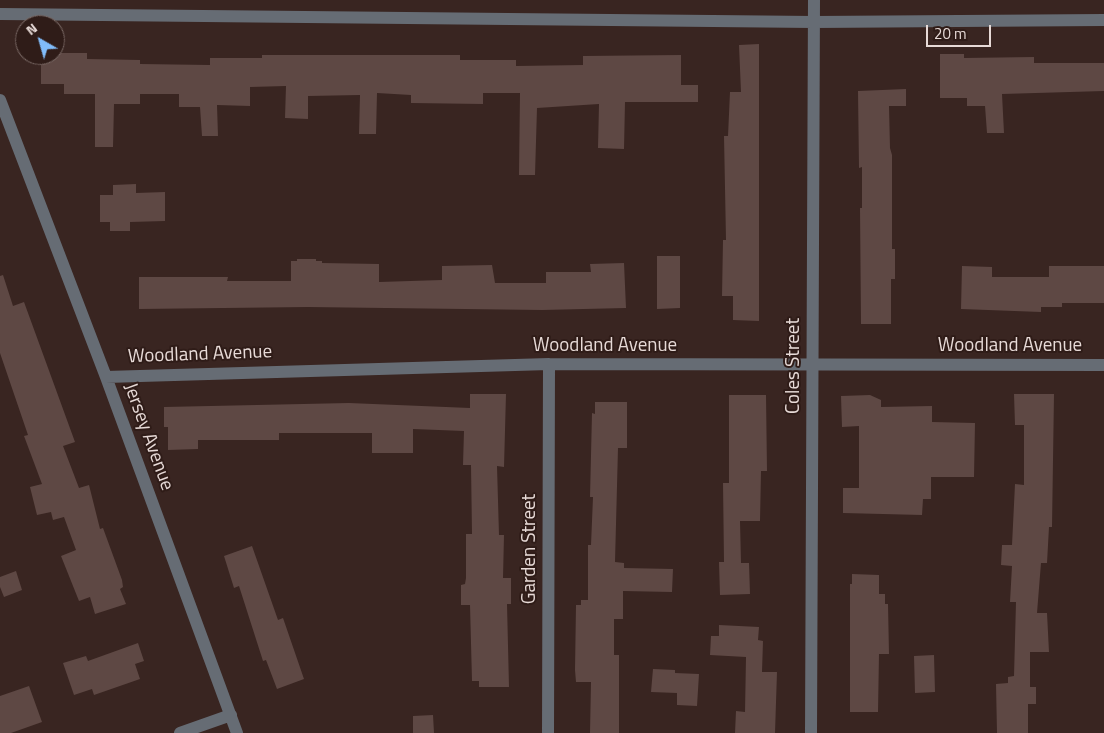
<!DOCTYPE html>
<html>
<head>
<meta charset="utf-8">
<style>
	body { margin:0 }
	#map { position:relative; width:1104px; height:733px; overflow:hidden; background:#392521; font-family:"Titillium Web",sans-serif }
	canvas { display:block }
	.north { position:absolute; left:15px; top:15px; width:50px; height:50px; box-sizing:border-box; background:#2f1c18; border:1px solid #796864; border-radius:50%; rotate:322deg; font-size:14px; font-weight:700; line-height:20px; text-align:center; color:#e7dad7 }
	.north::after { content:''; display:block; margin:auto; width:18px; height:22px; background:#81bcfa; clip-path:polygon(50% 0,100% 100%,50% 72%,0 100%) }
	.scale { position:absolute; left:926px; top:25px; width:65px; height:22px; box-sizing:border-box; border:2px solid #e7dad7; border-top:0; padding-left:6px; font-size:15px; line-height:18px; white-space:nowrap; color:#e7dad7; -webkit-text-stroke:4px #2f1c18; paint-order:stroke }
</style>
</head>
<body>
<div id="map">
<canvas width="1104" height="733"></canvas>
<div class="north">N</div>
<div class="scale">20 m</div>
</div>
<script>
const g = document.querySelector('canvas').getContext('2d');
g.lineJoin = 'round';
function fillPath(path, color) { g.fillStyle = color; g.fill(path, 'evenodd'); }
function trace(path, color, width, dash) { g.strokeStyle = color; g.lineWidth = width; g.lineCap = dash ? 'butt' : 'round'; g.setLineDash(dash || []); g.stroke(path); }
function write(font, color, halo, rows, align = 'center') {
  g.font = font + ' "Titillium Web",sans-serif'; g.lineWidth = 4; g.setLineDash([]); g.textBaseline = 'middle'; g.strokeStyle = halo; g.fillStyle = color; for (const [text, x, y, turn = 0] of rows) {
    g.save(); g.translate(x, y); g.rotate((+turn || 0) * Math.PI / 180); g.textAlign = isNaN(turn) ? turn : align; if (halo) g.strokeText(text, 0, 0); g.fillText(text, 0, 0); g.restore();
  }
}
const building = new Path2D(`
	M759 44V321L733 320V296H722L723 240H726L724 136H728L730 92H741L739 45Z
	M55 53H87V59L140 60V64L210 65V58H262V55H460V60H516V66L583 65V56L681 55V85H698V102H625L624 149 598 148 599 104 537 108 535 175H519L520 93H483V104L411 103V95L377 93 376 134H359L360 95 308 96V119L285 118 286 86 250 87V106L217 105 218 136H202L200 107H179V94H140V104H114L113 147H95V94H64V84H41V55H55Z
	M940 54H964V58L1034 57V63H1104V91L1002 94 1004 133H987L985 106H967V98H940Z
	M906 89V106H889L890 148 892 155V249H895V279H891V324H861L860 208H862V167L859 168 858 91Z
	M136 184V193L165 192V221L130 222V231H110V222H100V195H113V185Z
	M657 256H680V308L657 309Z
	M297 259H316V261H322V263L379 264V282L442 280V266L492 265 495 283H546V272H591L590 264 624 263 626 308 542 310 308 307 139 309V277H228L227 281H291V261H297Z
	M962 266 992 267V277H1049V266H1104V303H1062V307H1041V312L961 309Z
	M3 275 13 306 24 302 75 442 63 446 79 488 89 485 100 529 103 528 122 580 123 587 120 589 126 604 95 614 90 597 79 601 61 556 76 550 64 517 53 520 51 512 37 515 30 487 42 484 24 436 28 435 0 353V276Z
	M470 394H506L504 467 497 466 499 535H504L503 578H511V604H507L509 687H479V681H472L470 605H461V585L465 584 466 578V534H472L471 465H463L464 431 413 429V453H372V433H279V440H198V449L168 450V427H164V407L349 403 470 408Z
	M1014 394H1054L1052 527H1049L1047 563H1041L1037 613H1047L1049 652H1030V687H1036V704H1028V733H997L996 684 1008 683V677L1014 676 1016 602H1010L1012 566 1001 565 1002 545H1012L1015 484 1024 485V425H1015Z
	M729 395H766L767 471H761L760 521H740L741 563H749L750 594 720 595 719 562H724L723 483H729Z
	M870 395 881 400V407L932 406V422L975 423 974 477H931V499H923L922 515 843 513V488H859V426L842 427 841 396Z
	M595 402H627V448H618L615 562 624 563V568L673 569 672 592 623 591V619H614V655H619V733H590L591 682H576L575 670 576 605H581V600H588V545H591L593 497H590L592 413 595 414Z
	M252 546 278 620 283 618 304 679 277 689 266 660 263 661 239 586 234 588 224 556Z
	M16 571 22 590 4 597 0 587V577Z
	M852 574 879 575V594H885V604H888L889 654H879L878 712H850V584H852Z
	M719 625 759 627 758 640 763 641 762 672H777L775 733H735L736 711 745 712 746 657 710 655 711 636H719Z
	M138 643 144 661 135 664 140 679 94 695 92 689 74 695 63 663 86 656 88 661Z
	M934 655 935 692 915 693 914 656Z
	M653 669 675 670V673L699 674 697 706 677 705V693L651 692Z
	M29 686 42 722 11 733H0V696Z
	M433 715 434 733H413V716Z`);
const minor = new Path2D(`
	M0 14 814 22 1104 20
	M0 100 106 377 237 733
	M106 377 549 364 1104 365
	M180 733 231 715
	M548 733 549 364
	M811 733 814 0`);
const streetNames = [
	["Woodland Avenue",605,346],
	["Woodland Avenue",1010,346],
	["Woodland Avenue",200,355,-2],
	["Coles Street",794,366,-90],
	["Jersey Avenue",148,437,70],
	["Garden Street",530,549,-90]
];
fillPath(building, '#5e4844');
trace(minor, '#666c74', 12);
write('19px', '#e7dad7', '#2f1c18', streetNames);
</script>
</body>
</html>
